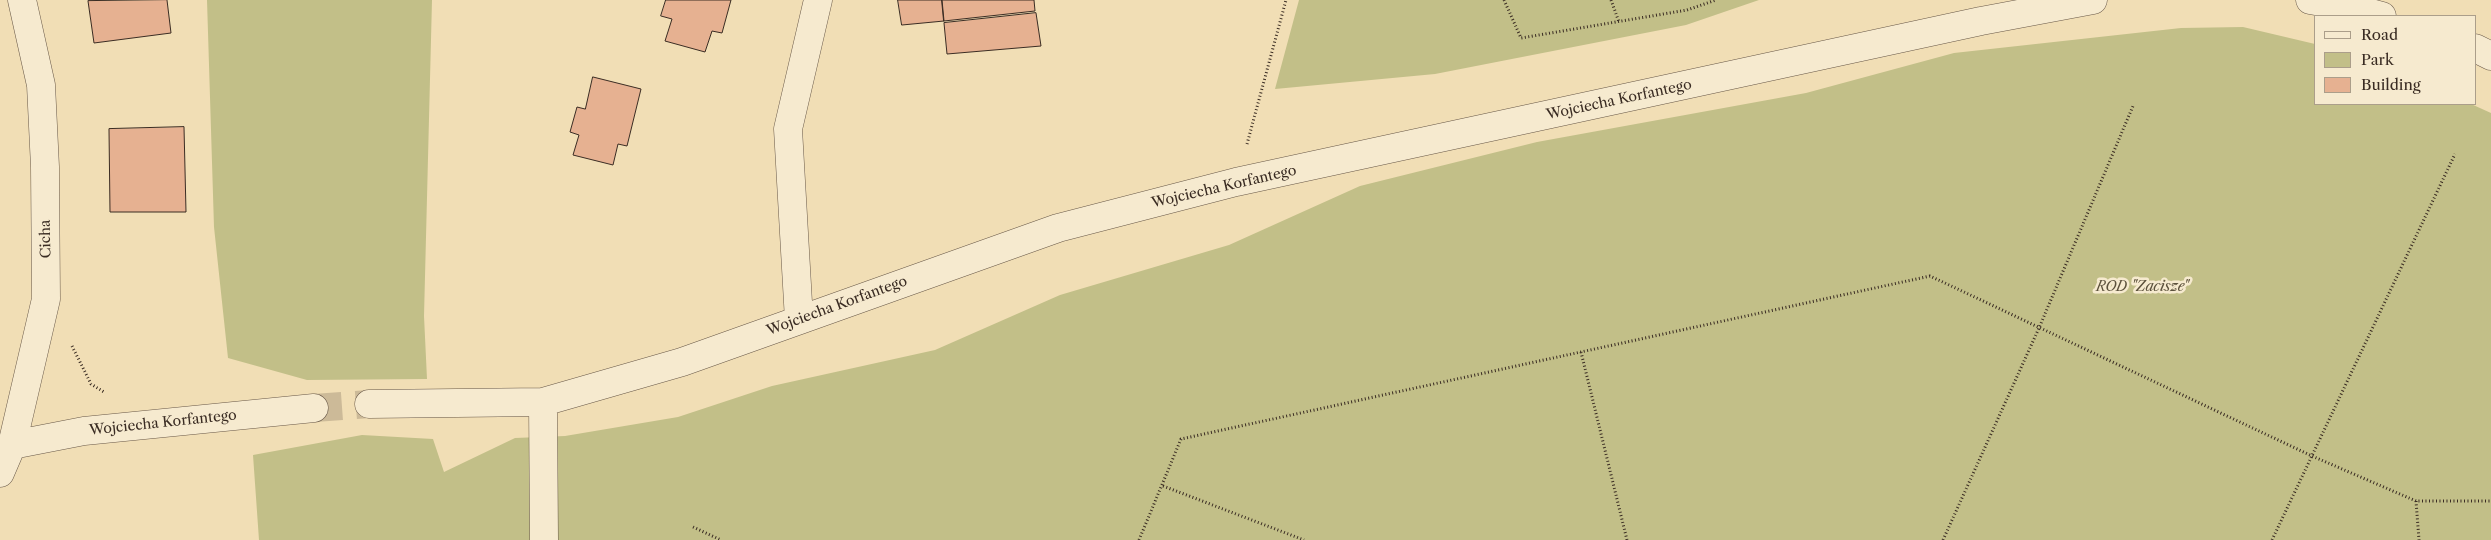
<!DOCTYPE html>
<html>
<head>
<meta charset="utf-8">
<style>
	body { margin:0 }
	#map { position:relative; width:2491px; height:540px; overflow:hidden; background:#f1deb5; font-family:"Libre Caslon Text",serif }
	canvas { display:block }
	.legend { position:absolute; left:2314px; top:15px; width:162px; height:90px; box-sizing:border-box; background:#f6eacf; border:1px solid #ab9e8a; margin:0; padding:6px 9px; list-style:none; font-size:15px; color:#3a2c23 }
	.legend li { display:flex; align-items:center; gap:10px; height:25px }
	.legend b { width:25px; border:1px solid #ab9e8a }
</style>
</head>
<body>
<div id="map">
<canvas width="2491" height="540"></canvas>
<ul class="legend">
<li><b style="height:6px;background:#f6eacf"></b>Road</li>
<li><b style="height:14px;background:#c2bf88"></b>Park</li>
<li><b style="height:14px;background:#e6b191"></b>Building</li>
</ul>
</div>
<script>
const g = document.querySelector('canvas').getContext('2d');
g.lineJoin = 'round';
function fillPath(path, color) { g.fillStyle = color; g.fill(path, 'evenodd'); }
function trace(path, color, width, dash) { g.strokeStyle = color; g.lineWidth = width; g.lineCap = dash ? 'butt' : 'round'; g.setLineDash(dash || []); g.stroke(path); }
function write(font, color, halo, rows, align = 'center') {
  g.font = font + ' "Libre Caslon Text",serif'; g.lineWidth = 5; g.setLineDash([]); g.textBaseline = 'middle'; g.strokeStyle = halo; g.fillStyle = color; for (const [text, x, y, turn = 0] of rows) {
    g.save(); g.translate(x, y); g.rotate((+turn || 0) * Math.PI / 180); g.textAlign = isNaN(turn) ? turn : align; if (halo) g.strokeText(text, 0, 0); g.fillText(text, 0, 0); g.restore();
  }
}
const green = new Path2D(`
	M207 0H432L424 316 427 379 307 380 228 358 214 227Z
	M1299 0H1759L1686 25 1435 74 1275 89Z
	M2243 27 2315 44V104H2471L2491 113V540H259L253 455 362 435 433 439 444 472 515 438 565 436 678 417 772 386 935 350 1060 295 1229 245 1360 186 1537 142 1806 93 1954 53 2181 28Z`);
const building = new Path2D(`
	M167 0 171 33 94 43 88 1Z
	M666 0H731L722 33 712 31 705 52 665 41 672 19 661 16Z
	M898 0H942L944 21 902 25Z
	M942 0H1034L1035 11 944 21Z
	M1036 13 1041 46 947 54 944 23Z
	M593 77 641 89 627 146 618 144 613 165 573 155 579 135 570 132 577 107 585 109Z
	M184 127 186 212H110L109 129Z`);
const minorTunnel = new Path2D(`
	M314 408 369 404`);
const path = new Path2D(`
	M1504 0 1521 38 1687 10 1716 0
	M1611 0 1619 22
	M1247 144 1286 0
	M72 346 91 384 104 392
	M1581 352 1627 540
	M1163 486 1304 540
	M2416 501 2419 540
	M693 527 721 540
	M1139 540 1181 439 1930 276 2312 456 2416 501H2491
	M1943 540 2039 328 2133 106
	M2272 540 2455 154`);
const minor = new Path2D(`
	M2310 0 2344 6 2382 16
	M2475 48 2491 56
	M799 320 788 129 818 0
	M543 402 544 540
	M369 404 543 402 682 362 1058 228 1236 182 1981 21 2093 0
	M12 445 84 431 314 408
	M0 473 12 445 46 299 45 167 41 85 22 0`);
const streetNames = [
	["Wojciecha Korfantego",1619,100,-12],
	["Wojciecha Korfantego",1224,187,-13],
	["Cicha",46,239,-91],
	["Wojciecha Korfantego",837,306,-20],
	["Wojciecha Korfantego",163,423,-6]
];
const parkNames = [
	["ROD \"Zacisze\"",2142,287]
];
fillPath(green, '#c2bf88');
fillPath(building, '#e6b191');
trace(building, '#3a2c23', 1);
trace(minorTunnel, '#ccba98', 28, [28, 14]);
trace(minor, '#685848', 29);
trace(path, '#3a2c23', 3, [1, 2.5]);
trace(minor, '#f6eacf', 28);
write('14px', '#3a2c23', '#f6eacf', streetNames);
write('italic 14px', '#5c513c', '#f6eacf', parkNames);
</script>
</body>
</html>
